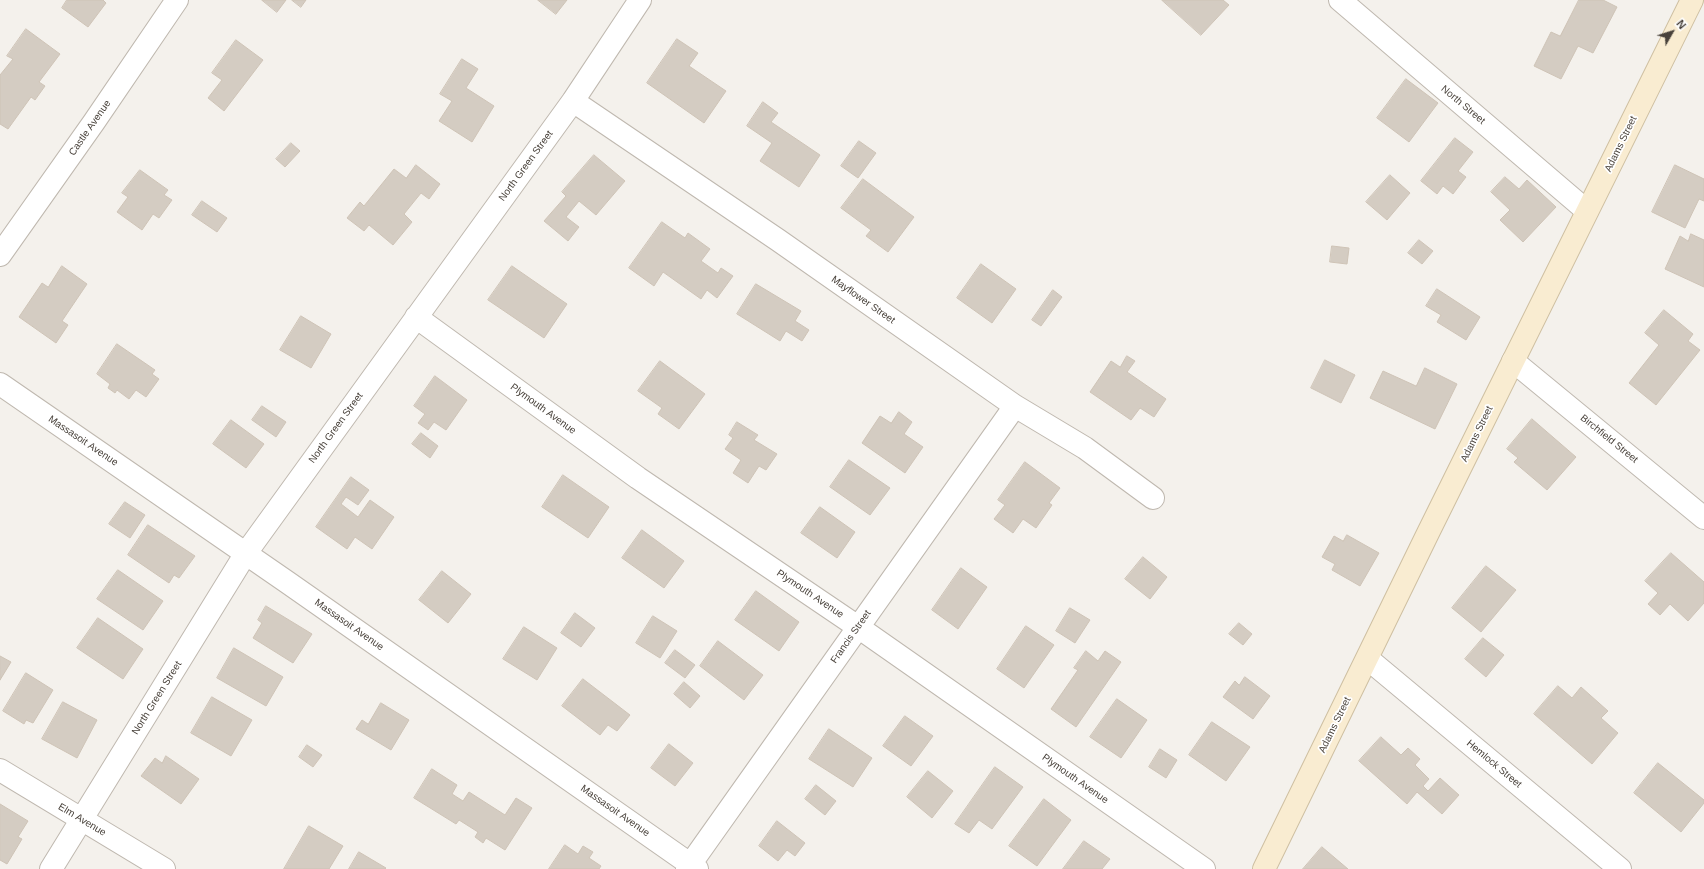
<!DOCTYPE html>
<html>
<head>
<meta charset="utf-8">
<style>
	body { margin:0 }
	#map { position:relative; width:1704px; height:869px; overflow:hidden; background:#f4f1ec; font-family:Arial,sans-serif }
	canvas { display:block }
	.north { position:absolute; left:1652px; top:12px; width:40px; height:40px; -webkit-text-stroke:3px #fff; paint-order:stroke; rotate:51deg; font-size:11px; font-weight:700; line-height:16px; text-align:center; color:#48413a }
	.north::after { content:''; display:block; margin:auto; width:14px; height:18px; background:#48413a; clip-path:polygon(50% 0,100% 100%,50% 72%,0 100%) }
</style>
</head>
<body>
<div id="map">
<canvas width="1704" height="869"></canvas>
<div class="north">N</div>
</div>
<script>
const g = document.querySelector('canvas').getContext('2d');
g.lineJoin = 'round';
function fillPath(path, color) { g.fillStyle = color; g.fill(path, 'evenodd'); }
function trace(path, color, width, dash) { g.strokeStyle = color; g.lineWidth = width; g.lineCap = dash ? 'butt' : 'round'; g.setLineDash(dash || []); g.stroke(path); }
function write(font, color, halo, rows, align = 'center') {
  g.font = font + ' Arial,sans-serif'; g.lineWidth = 3.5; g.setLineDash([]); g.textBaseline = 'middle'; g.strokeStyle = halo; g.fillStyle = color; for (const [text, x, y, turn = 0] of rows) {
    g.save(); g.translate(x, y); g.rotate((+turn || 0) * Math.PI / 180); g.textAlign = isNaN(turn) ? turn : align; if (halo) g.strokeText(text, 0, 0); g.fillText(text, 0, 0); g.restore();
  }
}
const building = new Path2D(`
	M67 0H103L106 3 88 27 62 8Z
	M262 0H286L277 12Z
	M292 0H306L301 7Z
	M538 0H567L556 14Z
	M1162 0H1223L1229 5 1201 35Z
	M1579 0H1603L1617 7 1593 53 1578 46 1561 79 1534 66 1551 32 1560 36Z
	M26 29 60 54 39 82 45 86 35 100 31 97 8 129 0 124V75L13 59 7 56Z
	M677 39 698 53 689 66 726 91 704 123 647 83Z
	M236 40 263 60 224 111 208 98 222 80 212 73Z
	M462 59 478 69 466 88 494 106 472 142 439 121 452 101 440 94Z
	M1406 79 1438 103 1409 142 1377 118Z
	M763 102 778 113 771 122 820 155 799 187 760 161 772 143 747 126Z
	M1455 138 1473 152 1458 171 1466 177 1453 194 1443 186 1437 194 1421 181Z
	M859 141 876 153 858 178 841 166Z
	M291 143 300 151 285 167 276 159Z
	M594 155 625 181 596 215 579 201 566 217 579 227 568 241 544 221 566 196 562 192Z
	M416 165 440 184 429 199 421 193 404 214 412 222 393 245 369 225 364 231 347 218 360 202 364 206 394 169 406 178Z
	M1675 165 1704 179V201L1699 199 1685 228 1652 212Z
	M140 170 168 190 164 195 172 200 159 218 153 214 142 230 117 212 128 197 122 193Z
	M1390 175 1410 193 1387 220 1366 202Z
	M1505 177 1519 189 1527 180 1556 207 1523 242 1500 220 1510 210 1491 192Z
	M863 179 914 217 888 252 866 236 871 230 841 208Z
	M202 201 227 218 217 232 192 215Z
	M662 222 685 238 688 233 710 249 701 261 718 273 721 268 733 276 717 298 707 290 701 299 663 272 654 286 629 268Z
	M1691 234 1704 240V287L1665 269 1680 236 1688 241Z
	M1419 240 1433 251 1422 264 1408 253Z
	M1332 246 1349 248 1347 264 1330 262Z
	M981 264 1016 289 992 323 957 298Z
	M62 266 87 284 62 321 68 325 56 343 19 317 42 283 48 287Z
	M512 266 567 304 544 338 488 300Z
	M756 284 801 311 795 321 809 330 802 341 786 331 780 341 737 314Z
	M1437 289 1480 317 1466 340 1437 322 1441 315 1426 306Z
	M1053 290 1062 297 1041 326 1032 320Z
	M1664 310 1693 334 1688 341 1700 350 1656 405 1629 383 1659 345 1645 333Z
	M301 316 331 334 311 368 280 350Z
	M117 344 155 370 152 374 159 379 146 397 136 390 129 399 117 390 115 393 108 388 110 384 97 374Z
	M1127 356 1135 361 1127 372 1166 399 1154 417 1140 408 1131 420 1090 392 1111 361 1120 367Z
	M1325 360 1355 375 1341 403 1311 388Z
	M660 361 705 394 679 429 658 414 662 408 638 391Z
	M1425 368 1457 384 1435 429 1370 398 1383 371 1416 386Z
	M435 376 467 400 446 430 434 422 428 430 418 423 425 414 414 406Z
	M262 406 286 422 276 437 252 420Z
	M899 412 912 422 904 434 923 447 905 473 862 443 880 416 891 423Z
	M1532 419 1576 457 1547 490 1514 462 1518 458 1507 449Z
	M231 420 264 444 246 468 213 444Z
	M737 422 758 435 754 440 777 454 766 470 759 466 748 483 733 473 741 460 725 449 733 438 729 435Z
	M421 433 438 446 430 458 412 444Z
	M849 460 890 488 870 515 830 487Z
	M1025 462 1060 488 1049 503 1052 505 1036 528 1023 519 1013 533 994 519 1005 505 998 500Z
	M563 475 609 507 588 538 542 507Z
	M351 477 369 490 358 505 346 497 341 504 358 517 370 500 394 517 372 549 355 537 347 549 316 527Z
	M125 502 145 515 130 538 109 524Z
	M820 507 855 532 837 558 801 533Z
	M148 525 195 556 179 578 174 575 169 583 128 555Z
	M642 530 684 561 664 588 622 558Z
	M1347 535 1379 553 1360 586 1332 570 1335 564 1322 557 1334 536 1343 541Z
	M1671 553 1704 582V603L1688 621 1670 604 1660 615 1648 604 1658 593 1645 581Z
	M1143 557 1167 577 1150 599 1125 579Z
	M1486 566 1516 590 1481 632 1452 608Z
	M961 568 987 587 958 629 932 610Z
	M118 570 163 601 143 630 97 599Z
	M442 571 471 594 448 623 419 600Z
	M756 591 799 622 779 651 735 620Z
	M266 606 312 634 293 663 253 638 262 623 258 620Z
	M1070 608 1090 620 1075 643 1056 631Z
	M575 613 595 628 581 647 561 633Z
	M653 616 677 631 660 658 636 643Z
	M98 618 143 649 123 679 77 648Z
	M1239 623 1252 634 1243 645 1229 634Z
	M1026 626 1054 645 1024 688 997 669Z
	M524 627 557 648 537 680 503 659Z
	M1483 638 1504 655 1486 677 1465 659Z
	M718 641 763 675 744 700 700 666Z
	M234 648 283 677 266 706 217 678Z
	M675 650 695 665 685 678 665 663Z
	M1086 651 1098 661 1105 651 1121 662 1076 727 1051 709 1078 670 1074 668Z
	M0 656 11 662 0 680Z
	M26 673 53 690 33 723 26 720 24 724 3 711Z
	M1245 677 1270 696 1253 719 1223 697 1235 681 1239 685Z
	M583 679 630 715 617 731 608 725 600 735 562 706Z
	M684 682 700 696 690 708 674 694Z
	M1558 686 1572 698 1581 687 1608 711 1601 718 1618 733 1592 764 1534 714Z
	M212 697 252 720 231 756 191 733Z
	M1117 699 1147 720 1121 758 1090 737Z
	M63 702 97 720 77 758 42 739Z
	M381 703 409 720 391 750 356 729 362 720 368 724Z
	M905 716 933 736 911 766 883 746Z
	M1212 722 1250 747 1226 781 1189 755Z
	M829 729 872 758 853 787 809 759Z
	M1381 737 1401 755 1408 748 1420 759 1415 765 1429 779 1423 786 1428 791 1440 778 1459 795 1442 814 1417 792 1407 804 1359 761Z
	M669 744 693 763 675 786 651 768Z
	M307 745 322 755 313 767 299 757Z
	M1160 749 1177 760 1166 778 1149 767Z
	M166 756 199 779 181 804 141 776 155 758 162 763Z
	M1658 763 1704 800V803L1681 832 1634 793Z
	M995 767 1023 787 992 829 979 820 969 833 955 824Z
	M432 769 457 785 452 794 463 801 469 792 505 815 516 798 532 808 505 850 486 838 483 843 475 837 478 832 459 820 456 824 414 798Z
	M928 771 953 791 932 818 907 797Z
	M816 785 836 801 825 815 805 799Z
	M1044 799 1071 820 1037 866 1009 846Z
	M0 804 28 821 18 837 22 839 7 864 0 860Z
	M777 821 805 843 795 856 787 850 778 861 759 846Z
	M309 826 343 846 329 869H284Z
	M1084 841 1110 859 1102 869H1063Z
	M565 845 578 854 583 846 593 852 589 858 601 866 599 869H549Z
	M1322 847 1348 869H1303Z
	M359 852 386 868 385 869H349Z`);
const street = new Path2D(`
	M1340 0 1587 211
	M573 101 778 240 1015 406 1085 448 1153 498
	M0 255 94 122 177 0
	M416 317 638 478 858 627 1204 869
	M1513 361 1704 518
	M0 384 287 582 697 869
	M1368 659 1620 869
	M0 770 164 869
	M51 869 246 553 573 101 640 0
	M687 869 1015 406`);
const secondary = new Path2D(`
	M1264 869 1429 531 1692 0`);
const streetNames = [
	["North Street",1463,105,40],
	["Castle Avenue",90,128,-55],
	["Adams Street",1621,144,-64],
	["North Green Street",526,166,-54],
	["Mayflower Street",863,300,35],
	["Plymouth Avenue",543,409,36],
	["North Green Street",336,428,-54],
	["Adams Street",1477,434,-64],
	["Birchfield Street",1609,439,39],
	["Massasoit Avenue",83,441,34],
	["Plymouth Avenue",810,594,34],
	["Massasoit Avenue",349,625,35],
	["Francis Street",851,637,-55],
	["North Green Street",157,698,-58],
	["Adams Street",1335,725,-64],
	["Hemlock Street",1494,764,40],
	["Plymouth Avenue",1075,779,35],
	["Massasoit Avenue",615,811,35],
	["Elm Avenue",82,820,31]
];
fillPath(building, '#d4ccc2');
trace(building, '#cec3b6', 1);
trace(street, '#bfb8af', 24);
trace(secondary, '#cebfa1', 24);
trace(street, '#fff', 22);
trace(secondary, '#f9ecd1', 22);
write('10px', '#48413a', '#fff', streetNames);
</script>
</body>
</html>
